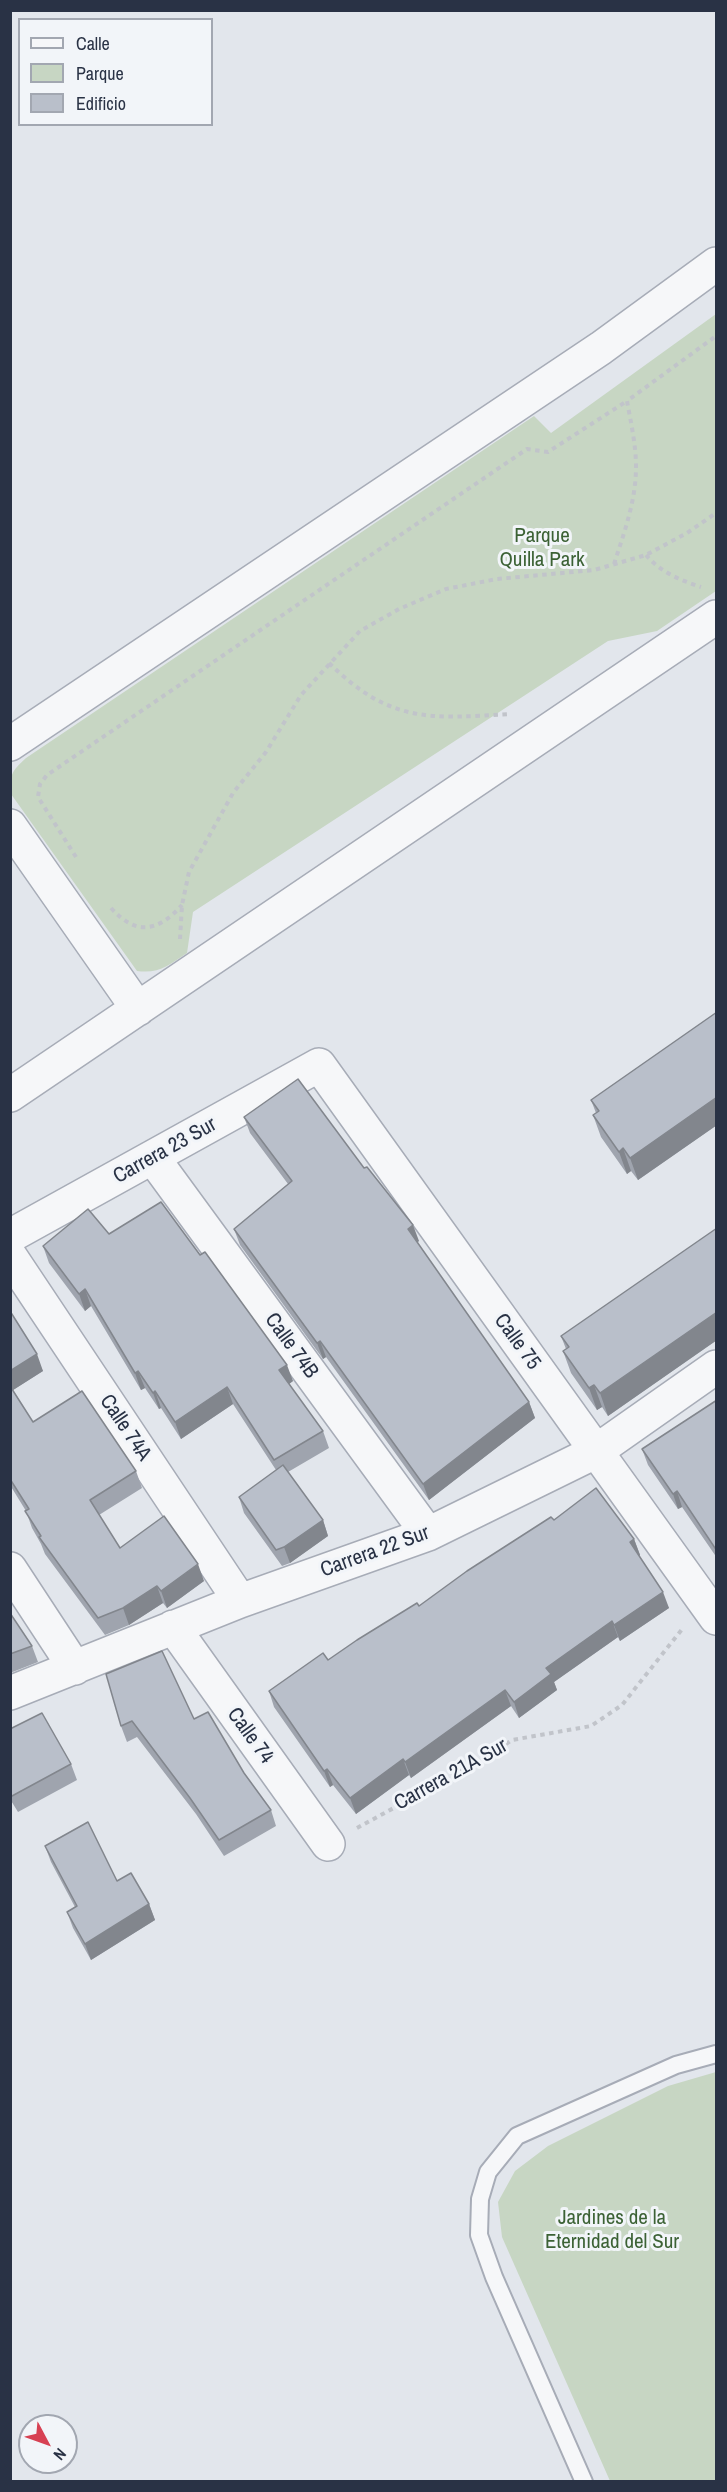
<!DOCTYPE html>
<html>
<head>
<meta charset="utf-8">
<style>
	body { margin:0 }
	#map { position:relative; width:727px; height:2492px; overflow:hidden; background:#e2e6ec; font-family:"Archivo Narrow",sans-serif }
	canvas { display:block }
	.frame { position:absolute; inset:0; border:12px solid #293245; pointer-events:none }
	.legend { position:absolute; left:18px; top:18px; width:195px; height:108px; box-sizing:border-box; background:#f2f5f9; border:2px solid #a2a7b1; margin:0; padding:8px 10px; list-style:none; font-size:18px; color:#293245 }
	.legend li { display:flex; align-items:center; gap:12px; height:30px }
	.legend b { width:30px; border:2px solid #a2a7b1 }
	.north { position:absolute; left:18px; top:2414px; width:60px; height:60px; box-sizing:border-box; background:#f2f5f9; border:2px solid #a2a7b1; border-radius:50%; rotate:131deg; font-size:16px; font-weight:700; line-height:24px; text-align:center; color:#293245 }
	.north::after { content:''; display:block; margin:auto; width:21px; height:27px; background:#d74153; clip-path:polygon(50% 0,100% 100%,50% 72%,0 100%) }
</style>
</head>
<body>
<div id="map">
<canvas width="727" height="2492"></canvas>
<div class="frame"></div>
<ul class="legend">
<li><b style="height:8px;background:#f6f7f9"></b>Calle</li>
<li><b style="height:16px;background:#c7d6c3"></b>Parque</li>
<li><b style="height:16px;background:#b9bfca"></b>Edificio</li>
</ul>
<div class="north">N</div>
</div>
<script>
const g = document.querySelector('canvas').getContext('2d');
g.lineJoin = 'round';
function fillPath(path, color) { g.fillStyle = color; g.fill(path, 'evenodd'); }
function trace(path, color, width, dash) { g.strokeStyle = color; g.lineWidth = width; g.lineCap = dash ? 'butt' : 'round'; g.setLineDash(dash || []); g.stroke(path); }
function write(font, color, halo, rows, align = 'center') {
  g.font = font + ' "Archivo Narrow",sans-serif'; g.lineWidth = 6; g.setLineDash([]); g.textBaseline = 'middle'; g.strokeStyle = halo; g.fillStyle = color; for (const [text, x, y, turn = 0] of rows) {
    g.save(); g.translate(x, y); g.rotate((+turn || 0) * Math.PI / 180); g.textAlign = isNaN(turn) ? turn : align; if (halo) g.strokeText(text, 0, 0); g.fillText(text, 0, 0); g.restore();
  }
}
const green = new Path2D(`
	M716 314V591L657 631 608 641 193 912 187 953C169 965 159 974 137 971L11 794C10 774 11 772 26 758L534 416 551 433Z
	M716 2072V2481H610L502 2237 498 2202 515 2171 548 2146 668 2086Z`);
const path = new Path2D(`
	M646 555C660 572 680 580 701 587
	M614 564C624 533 636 501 636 467 636 445 631 423 627 401L716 336
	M329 663C390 723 429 719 510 714
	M76 857 38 797 40 784 47 775 527 449 548 452 627 401
	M111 908C136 936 158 932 182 905
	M180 939 182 905 189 872 233 793 266 752 301 695 360 631 399 609 446 589 497 579 594 570 646 555 687 533 716 513
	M357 1828 480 1761 512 1740 591 1726 622 1705 683 1628`);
const lane = new Path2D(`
	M584 2482 494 2277 479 2235 480 2199 488 2172 517 2136 676 2065 716 2054`);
const street = new Path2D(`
	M10 744 601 348 716 264
	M10 826 138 1009
	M10 1095 716 617
	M153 1158 428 1534
	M10 1236 319 1065 716 1618
	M10 1256 240 1601
	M10 1569 75 1668
	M173 1627 328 1844
	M10 1693 240 1601 428 1534 595 1452 716 1367`);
const wall = new Path2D(`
	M717 1012V1125L638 1180 631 1171 627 1174 601 1137 593 1115 596 1113 591 1100Z
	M244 1117 419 1241 417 1242 529 1402 535 1418 429 1500 326 1357 323 1359 240 1245 234 1229 288 1184 250 1133Z
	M717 1228V1340L608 1416 602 1407 597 1410 571 1373 563 1351 566 1349 561 1336Z
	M109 1234 293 1381 289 1384 323 1431 329 1448 288 1472 323 1520 328 1536 290 1563 282 1566 244 1513 239 1497 276 1470 233 1404 181 1439 161 1408 159 1409 145 1388 141 1390 91 1306 85 1311 49 1263 43 1246Z
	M10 1311 43 1371 13 1390 33 1422 136 1471 142 1488 99 1515 120 1548 204 1581 167 1608 163 1603 129 1625 105 1635 45 1554 41 1544 32 1528 26 1511 10 1485Z
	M717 1400V1558L682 1507 678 1509 648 1465 642 1449Z
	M554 1520 634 1539 640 1555 639 1556 669 1608 620 1641 618 1637 554 1682 557 1690 519 1718 511 1706 411 1778 409 1775 356 1814 333 1785 330 1787 274 1707 269 1691 328 1660 419 1606Z
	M10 1613 32 1646 38 1662 10 1673Z
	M106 1674 194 1719 244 1773 271 1810 276 1826 224 1856 196 1814 137 1737 127 1742 121 1726Z
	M10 1729 71 1764 77 1780 18 1812 10 1799Z
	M45 1846 117 1881 149 1904 155 1920 91 1960 73 1928 67 1912 75 1907 51 1862Z`);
const shadedWall = new Path2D(`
	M717 1097V1125L638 1180 630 1158Z
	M623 1148 631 1171 627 1174 619 1152Z
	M413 1225 419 1241 414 1245 408 1229Z
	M85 1289 91 1306 85 1311 79 1294Z
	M717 1312V1340L608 1416 600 1393Z
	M320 1341 326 1357 323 1359 317 1343Z
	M37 1354 43 1371 10 1392V1371Z
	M287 1365 293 1381 285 1387 279 1370Z
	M138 1371 145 1388 141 1390 135 1373Z
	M594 1385 602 1407 597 1410 589 1388Z
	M227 1387 233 1404 181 1439 175 1422Z
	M155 1391 161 1408 159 1409 153 1393Z
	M529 1402 535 1418 429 1500 423 1484Z
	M677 1491 682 1507 678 1509 673 1494Z
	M323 1520 328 1536 290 1563 284 1547Z
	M634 1539 640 1555 636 1558 630 1542Z
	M198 1564 204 1581 167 1608 161 1591Z
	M157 1586 163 1603 129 1625 123 1608Z
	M663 1592 669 1608 620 1641 614 1625Z
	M612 1621 618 1637 554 1682 557 1690 519 1718 514 1702 546 1668Z
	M505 1690 511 1706 411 1778 405 1762Z
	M403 1759 409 1775 356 1814 350 1798Z
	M327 1769 333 1785 330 1787 324 1771Z
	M149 1904 155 1920 91 1960 85 1944Z`);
const building = new Path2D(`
	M717 1012V1097L630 1158 623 1148 619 1152 593 1115 599 1111 591 1100Z
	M298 1079 364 1168 367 1167 413 1225 408 1229 529 1402 423 1484 320 1341 317 1343 234 1229 292 1181 244 1117Z
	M161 1202 200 1255 205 1252 287 1365 279 1370 323 1431 274 1460 227 1387 175 1422 155 1391 153 1393 138 1371 135 1373 85 1289 79 1294 43 1246 88 1209 109 1234Z
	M717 1228V1312L600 1393 594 1385 589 1388 563 1351 569 1347 561 1336Z
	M10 1311 37 1354 10 1371Z
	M10 1386 33 1422 82 1391 136 1471 90 1500 120 1548 164 1516 198 1564 161 1591 157 1586 123 1608 98 1618 39 1537 41 1536 25 1511 29 1509 10 1479Z
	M717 1400V1551L677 1491 673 1494 642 1449Z
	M283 1465 323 1520 284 1547 276 1550 239 1497Z
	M596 1488 634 1539 630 1542 663 1592 614 1625 612 1621 546 1668 551 1674 514 1702 505 1690 405 1762 403 1759 350 1798 327 1769 324 1771 269 1691 323 1653 328 1660 357 1640 417 1603 419 1606 467 1571 551 1517 554 1520Z
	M10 1613 32 1646 10 1654Z
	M162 1651 194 1719 208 1712 244 1773 271 1810 219 1840 190 1798 132 1721 121 1726 106 1674Z
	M42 1713 71 1764 12 1796 10 1794V1729Z
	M88 1822 117 1881 131 1873 149 1904 85 1944 67 1912 77 1906 45 1846Z`);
const parkNames = [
	["Parque",542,536],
	["Quilla Park",542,560],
	["Jardines de la",612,2218],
	["Eternidad del Sur",612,2242]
];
const streetNames = [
	["Carrera 23 Sur",165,1151,-29],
	["Calle 75",517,1342,54],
	["Calle 74B",291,1346,54],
	["Calle 74A",125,1428,56],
	["Carrera 22 Sur",375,1552,-20],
	["Calle 74",250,1736,54],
	["Carrera 21A Sur",451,1775,-29]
];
fillPath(green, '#c7d6c3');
trace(lane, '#a7acb7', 20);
trace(street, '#a7acb7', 36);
trace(path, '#c1c4ca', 4, [4.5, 4.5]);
trace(lane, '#f6f7f9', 16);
trace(street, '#f6f7f9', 33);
fillPath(wall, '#9fa4ae');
fillPath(shadedWall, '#82868d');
fillPath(building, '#b9bfca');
trace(building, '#82868d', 1.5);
write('21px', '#3c6235', '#f2f5f9', parkNames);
write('21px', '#293245', '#f2f5f9', streetNames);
</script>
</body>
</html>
